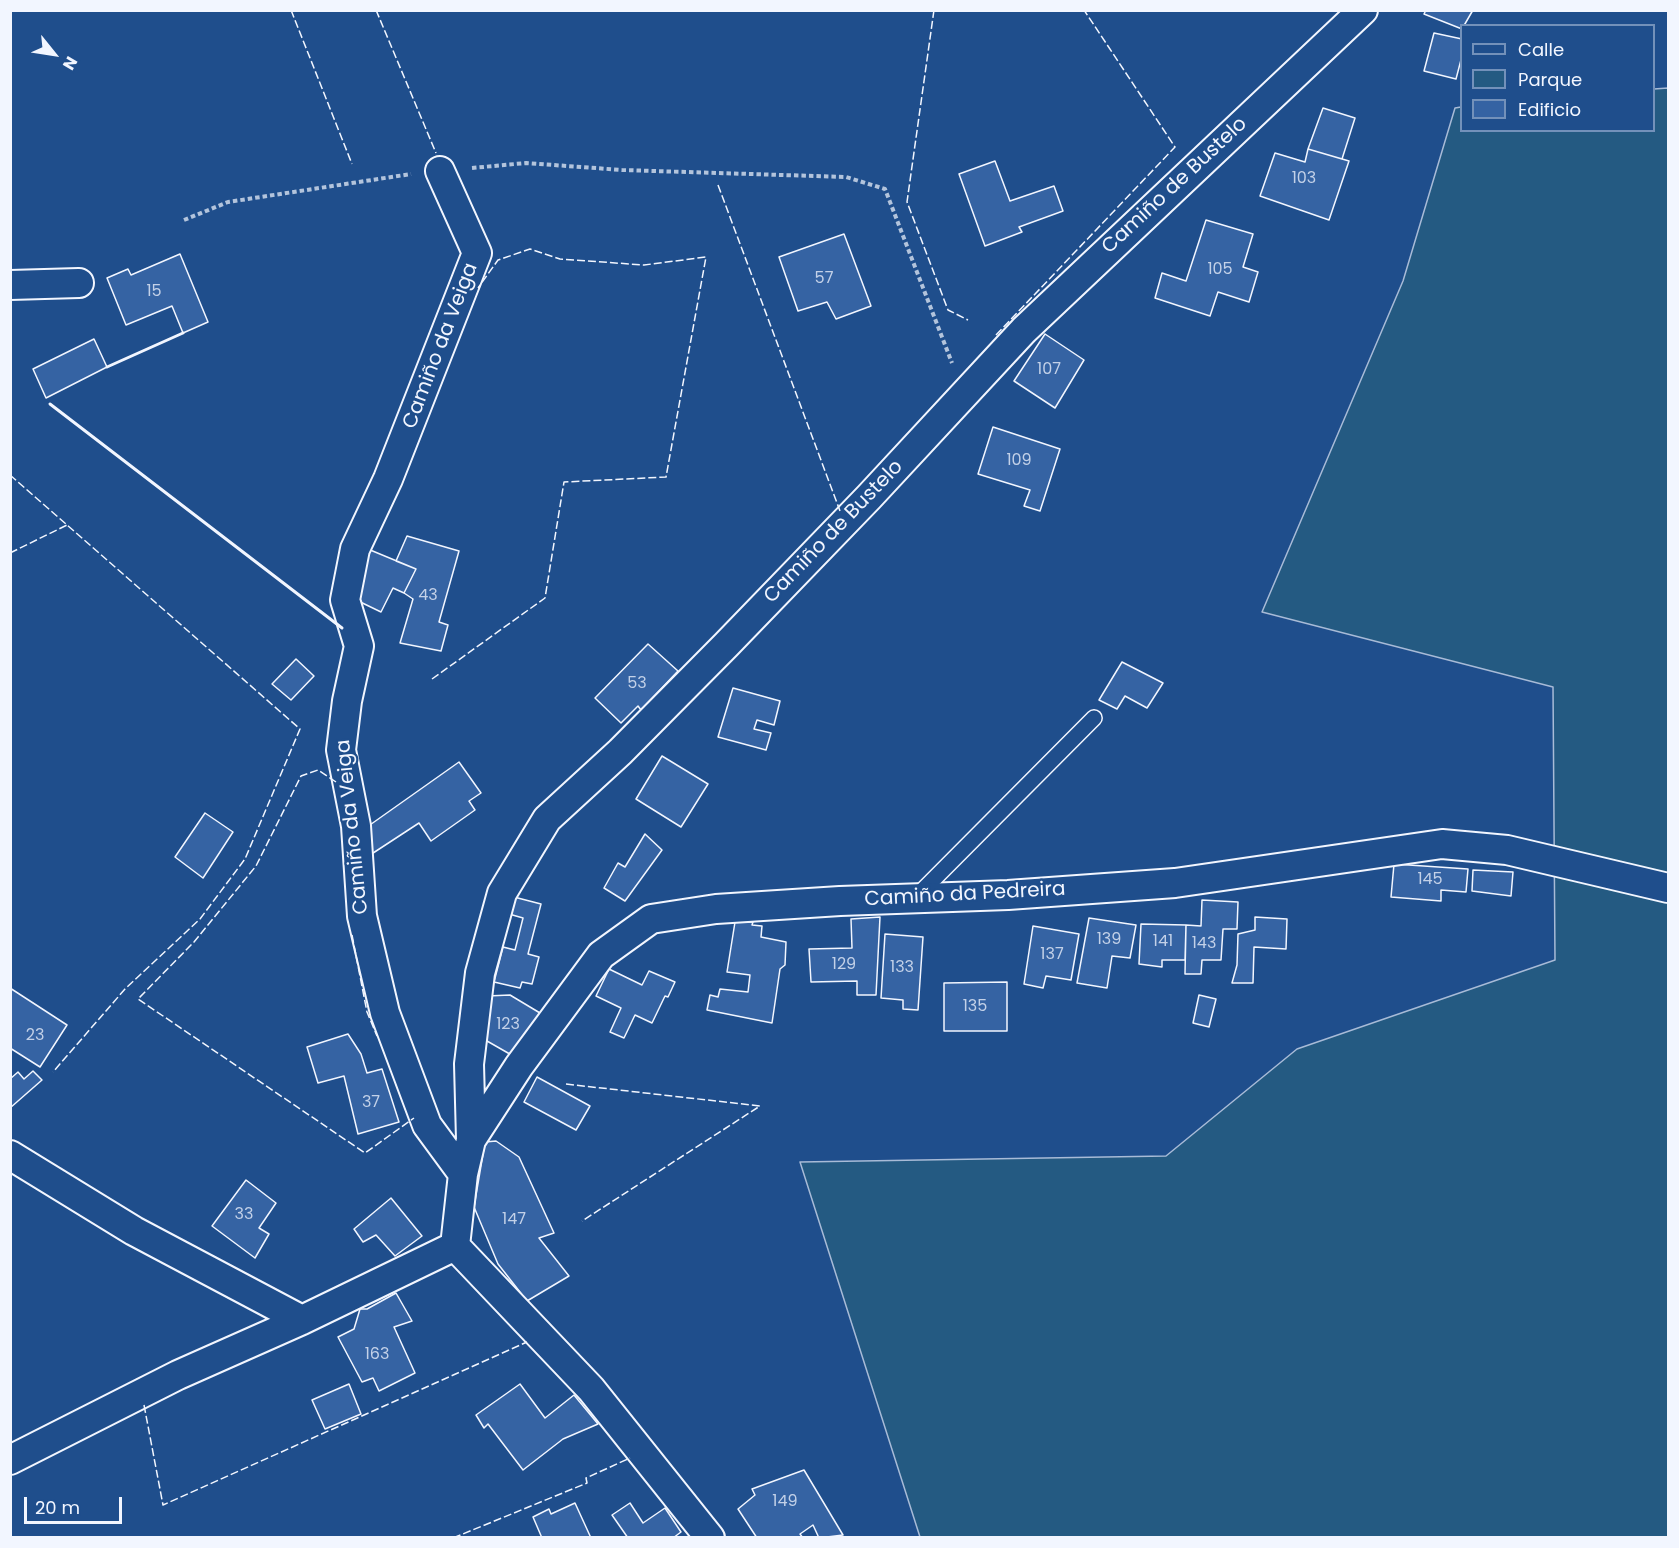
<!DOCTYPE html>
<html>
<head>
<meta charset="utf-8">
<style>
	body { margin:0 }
	#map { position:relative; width:1679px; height:1548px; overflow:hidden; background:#1f4e8c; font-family:Poppins,sans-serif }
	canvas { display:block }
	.frame { position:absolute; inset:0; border:12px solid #f2f6ff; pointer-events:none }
	.legend { position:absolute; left:1460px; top:24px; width:195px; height:108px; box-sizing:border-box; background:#1f4e8c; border:2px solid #7391ba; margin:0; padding:8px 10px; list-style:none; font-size:18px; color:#f2f6ff }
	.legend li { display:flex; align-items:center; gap:12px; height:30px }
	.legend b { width:30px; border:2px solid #7391ba }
	.north { position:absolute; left:24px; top:24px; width:60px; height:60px; -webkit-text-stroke:4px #1f4e8c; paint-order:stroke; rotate:120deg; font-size:16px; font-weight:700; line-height:24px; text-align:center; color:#f2f6ff }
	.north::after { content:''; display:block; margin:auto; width:21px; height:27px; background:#f2f6ff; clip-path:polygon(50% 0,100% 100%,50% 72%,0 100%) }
	.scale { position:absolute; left:24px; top:1497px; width:98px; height:27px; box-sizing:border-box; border:3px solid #f2f6ff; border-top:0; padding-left:8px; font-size:18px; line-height:21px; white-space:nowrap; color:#f2f6ff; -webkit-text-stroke:4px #1f4e8c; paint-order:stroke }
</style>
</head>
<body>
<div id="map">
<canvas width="1679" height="1548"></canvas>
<div class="frame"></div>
<ul class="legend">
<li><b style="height:8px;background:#1f4e8c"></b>Calle</li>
<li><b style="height:16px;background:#245a82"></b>Parque</li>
<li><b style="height:16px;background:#3563a3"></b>Edificio</li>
</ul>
<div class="north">N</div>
<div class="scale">20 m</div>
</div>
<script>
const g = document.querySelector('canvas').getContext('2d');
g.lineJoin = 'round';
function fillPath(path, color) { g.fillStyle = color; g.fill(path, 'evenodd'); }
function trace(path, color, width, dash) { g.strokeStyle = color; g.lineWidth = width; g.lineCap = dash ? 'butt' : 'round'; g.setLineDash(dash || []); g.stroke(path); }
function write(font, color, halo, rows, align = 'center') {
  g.font = font + ' Poppins,sans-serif'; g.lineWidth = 4.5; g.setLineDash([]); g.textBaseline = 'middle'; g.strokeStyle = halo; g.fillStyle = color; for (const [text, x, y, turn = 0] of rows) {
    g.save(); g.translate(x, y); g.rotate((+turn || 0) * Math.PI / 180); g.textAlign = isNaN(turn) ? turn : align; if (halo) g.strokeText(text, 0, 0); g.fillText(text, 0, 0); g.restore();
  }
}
const green = new Path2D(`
	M1668 88V1537H920L800 1162 1166 1156 1297 1049 1555 960 1553 687 1262 612 1403 281 1455 108 1461 107 1462 130H1654V89Z`);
const building = new Path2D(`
	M1426 10H1473L1462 29 1424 14Z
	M1434 33 1462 39V56L1456 79 1424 71Z
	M1323 108 1355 118 1342 159 1308 149Z
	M1308 149 1349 161 1329 220 1260 196 1275 153 1305 162Z
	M995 161 1010 201 1054 186 1063 211 1019 227 1022 232 985 246 959 174Z
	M1206 220 1253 234 1243 267 1258 272 1249 302 1218 292 1210 316 1155 298 1162 273 1186 281Z
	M844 234 871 306 836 319 827 302 798 311 779 257Z
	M180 254 208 322 183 333 172 306 126 325 107 278 128 269 131 275Z
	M1045 334 1084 360 1055 408 1014 381Z
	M94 339 107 367 46 398 33 369Z
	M993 427 1060 449 1040 511 1024 506 1030 490 978 474Z
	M407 536 459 551 439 622 448 625 441 651 400 643 413 599 404 593 416 569 396 561Z
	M363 547 416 569 404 593 393 588 381 612 350 597Z
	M648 644 678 671 641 710 638 706 621 723 595 698Z
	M296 659 314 676 291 700 272 684Z
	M1122 662 1163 683 1147 708 1125 696 1117 709 1099 700Z
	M733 688 780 701 774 725 757 720 754 729 771 733 766 750 718 737Z
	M662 756 708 784 681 827 636 799Z
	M459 762 481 793 469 801 475 810 431 841 419 823 367 857V827Z
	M205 813 233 832 203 878 175 857Z
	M645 834 662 850 625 901 604 888 618 863 625 867Z
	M1394 864 1468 869 1466 892 1441 890V901L1391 897Z
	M1473 870 1513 872 1511 896 1472 891Z
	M514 897 541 904 528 954 539 957 532 984 522 982 520 988 494 982 503 947 515 950 523 918 509 914Z
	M1202 900 1238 902 1237 929H1223L1221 960H1202L1201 974H1185L1186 925 1201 926Z
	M880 917 876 995H857V981L811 982 809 949 852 948 851 919Z
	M1255 917 1287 919 1286 949 1254 947 1253 983H1232L1237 965 1238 934 1255 930Z
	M1089 918 1136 925 1130 958 1112 956 1107 988 1077 983Z
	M735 922H753L752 925 762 926 761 937 786 942 785 965 780 969 772 1023 707 1010 710 995 718 997 720 989 748 992 750 975 727 972Z
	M1141 924 1186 925 1185 960H1162V967L1139 964Z
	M1033 926 1079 934 1071 980 1046 976 1043 988 1024 984Z
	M885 934 923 937 918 1010 903 1009V1000L881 998Z
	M609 969 642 985 649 971 675 982 668 997 665 996 652 1023 635 1015 624 1038 610 1032 621 1008 596 996Z
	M1007 982V1031H944V983Z
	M10 988 67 1025 40 1067 10 1048Z
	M510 995 540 1013 515 1057 480 1037 487 996Z
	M1199 995 1216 999 1209 1027 1193 1023Z
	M348 1034 361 1054 367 1073 382 1069 399 1122 358 1134 344 1076 318 1083 307 1047Z
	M33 1071 42 1080 10 1108V1079L18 1072 24 1079Z
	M537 1077 590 1106 576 1130 524 1102Z
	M496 1141 519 1157 554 1233 539 1238 569 1276 527 1301 498 1264 474 1207 485 1142Z
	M246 1180 276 1203 259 1228 269 1234 255 1258 212 1226Z
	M391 1198 422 1236 395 1256 376 1235 363 1242 354 1229Z
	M396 1293 412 1321 394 1327 415 1373 379 1391 373 1378 362 1382 338 1337 354 1329 360 1309H367Z
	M349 1384 361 1414 325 1429 312 1400Z
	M520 1384 545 1418 574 1395 598 1424 563 1439 523 1470 488 1424 484 1428 476 1415Z
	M804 1470 843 1535 819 1538 813 1525 800 1534 803 1538H757L738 1509 755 1495 752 1489Z
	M575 1503 591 1538H542L533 1517 549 1509 551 1514Z
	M630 1503 643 1523 665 1508 681 1532 673 1538H628L612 1515Z`);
const path = new Path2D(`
	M472 168 526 163 622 170 846 177 885 189 952 363
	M184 220 228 202 411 174`);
const service = new Path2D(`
	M915 898 1094 718`);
const minor = new Path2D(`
	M440 171 477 253 388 479 355 549 345 600 359 646 347 701 341 750 356 826 362 916 385 1013 427 1125 463 1174
	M10 285 79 283
	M471 1140 469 1064 480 973 502 893 547 819 620 752 726 645 869 497 1024 330 1363 10
	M10 1155 134 1231 302 1320
	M455 1246 463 1174 471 1140 519 1066 601 955 651 919 716 909 840 901 1008 895 1175 883 1442 844 1507 850 1668 888
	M455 1246 591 1389 710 1538
	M10 1460 178 1375 302 1320 455 1246`);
const fence = new Path2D(`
	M291 10 352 164
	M376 10 436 153
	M934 10 907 202 948 310 968 320
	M718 185 840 511
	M996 335 1175 147 1084 10
	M10 475 300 729 245 859 200 919 125 989 53 1072
	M10 553 67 525
	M432 679 545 598 564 482 666 477 706 257 644 265 560 259 530 249 498 260 478 288
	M336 782 318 770 301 776 256 866 194 942 138 999 365 1153 414 1118
	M352 935 367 1012 377 1036
	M566 1084 760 1106 582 1221
	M144 1405 163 1505 527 1342
	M453 1538 587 1483 586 1478 630 1458`);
const wall = new Path2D(`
	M107 367 183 333
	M50 404 342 628`);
const numberNames = [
	["103",1304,179],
	["105",1220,270],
	["57",824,279],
	["15",154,292],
	["107",1049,370],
	["109",1019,461],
	["43",428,596],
	["53",637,684],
	["145",1430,880],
	["139",1109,940],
	["141",1163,942],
	["143",1204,944],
	["137",1052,955],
	["129",844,965],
	["133",902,968],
	["135",975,1007],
	["123",508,1025],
	["23",35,1036],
	["37",371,1103],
	["33",244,1215],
	["147",514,1220],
	["163",377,1355],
	["149",785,1502]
];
const streetNames = [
	["Camiño de Bustelo",1175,186,-43],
	["Camiño da Veiga",441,346,-69],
	["Camiño de Bustelo",834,532,-46],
	["Camiño da Veiga",353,827,-96],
	["Camiño da Pedreira",965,895,-3]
];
fillPath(green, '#245a82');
trace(green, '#a8bbd7', 1.5);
fillPath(building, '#3563a3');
trace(building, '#f2f6ff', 1.5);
trace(service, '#f2f6ff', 18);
trace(minor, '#f2f6ff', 32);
trace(path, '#b3c4dc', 4, [4.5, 3]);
trace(service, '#1f4e8c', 15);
trace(minor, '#1f4e8c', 28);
trace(fence, '#f2f6ff', 1.5, [8, 3]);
trace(wall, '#f2f6ff', 3);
write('16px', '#c3d1e8', null, numberNames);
write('20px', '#f2f6ff', '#1f4e8c', streetNames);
</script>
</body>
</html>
